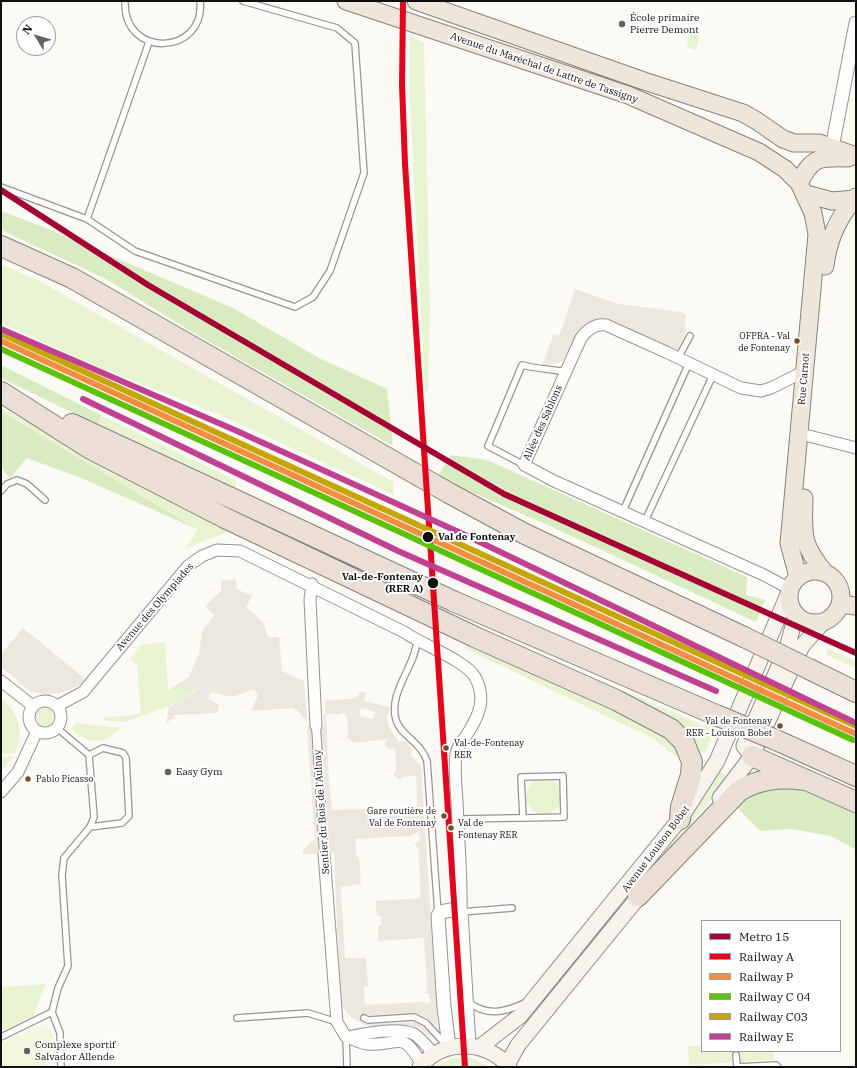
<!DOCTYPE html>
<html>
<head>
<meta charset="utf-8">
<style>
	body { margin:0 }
	#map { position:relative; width:857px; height:1068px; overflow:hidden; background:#fcfaf4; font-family:"IBM Plex Serif",serif }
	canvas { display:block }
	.frame { position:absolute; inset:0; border:2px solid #0f0f0f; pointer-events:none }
	.legend { position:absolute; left:701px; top:920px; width:140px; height:132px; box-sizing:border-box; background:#fff; border:1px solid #9f9f9f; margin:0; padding:5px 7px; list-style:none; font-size:12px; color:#0f0f0f }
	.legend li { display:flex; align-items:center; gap:8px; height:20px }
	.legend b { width:20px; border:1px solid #9f9f9f }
	.north { position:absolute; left:16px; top:16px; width:40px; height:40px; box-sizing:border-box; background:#fff; border:1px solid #9f9f9f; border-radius:50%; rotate:308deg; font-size:11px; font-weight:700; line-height:16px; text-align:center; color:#0f0f0f }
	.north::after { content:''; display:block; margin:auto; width:14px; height:18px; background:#62615f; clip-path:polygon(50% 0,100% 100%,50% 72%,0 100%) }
</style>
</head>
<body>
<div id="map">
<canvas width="857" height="1068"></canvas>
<div class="frame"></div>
<ul class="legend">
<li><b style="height:5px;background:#a50034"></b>Metro 15</li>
<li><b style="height:5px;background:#e3051c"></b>Railway A</li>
<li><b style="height:5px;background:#f28e42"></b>Railway P</li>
<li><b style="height:5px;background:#5bc109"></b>Railway C 04</li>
<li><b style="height:5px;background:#c5a607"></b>Railway C03</li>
<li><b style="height:5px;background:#c04191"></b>Railway E</li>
</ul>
<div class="north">N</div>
</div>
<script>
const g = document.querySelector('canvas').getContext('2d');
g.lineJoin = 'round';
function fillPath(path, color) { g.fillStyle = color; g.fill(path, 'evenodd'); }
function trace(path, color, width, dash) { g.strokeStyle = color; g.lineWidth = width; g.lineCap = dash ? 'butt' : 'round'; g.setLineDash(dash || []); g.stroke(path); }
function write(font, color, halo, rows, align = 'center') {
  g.font = font + ' "IBM Plex Serif",serif'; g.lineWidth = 4; g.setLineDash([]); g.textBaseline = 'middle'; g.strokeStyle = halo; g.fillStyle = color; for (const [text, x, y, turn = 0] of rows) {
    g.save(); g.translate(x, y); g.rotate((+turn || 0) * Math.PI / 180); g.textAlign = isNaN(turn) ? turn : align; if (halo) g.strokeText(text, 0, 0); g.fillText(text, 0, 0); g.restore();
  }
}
const green = new Path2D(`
	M690 34 700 36 696 50 686 47Z
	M410 35 424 43 430 310 428 390 425 392 409 85Z
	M1 264 43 283 393 482 394 495 216 413 98 367 1 323Z
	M1 408 235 529 186 548 198 529 1 411Z
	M101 415 237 481 235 488 98 425Z
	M466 640 667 736 682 754 675 756 654 739 464 648Z
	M165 642 168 690 199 687 186 699 126 722 109 721 101 718 141 714 137 665 130 659 141 645Z
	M827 648 856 661V668L827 655Z
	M622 690 715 730 705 752 697 753 619 693Z
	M1 698C18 712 26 732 15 753L1 754Z
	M36 717a9 9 0 1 1 18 0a9 9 0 1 1-18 0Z
	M76 723 120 728C105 745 90 745 73 731L72 728Z
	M14 756 1 771V757Z
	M718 770 729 778 655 866 683 826Z
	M526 796a18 18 0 1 1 36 0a18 18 0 1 1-36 0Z
	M46 984 33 1016 1 1031V987Z
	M688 1046H702V1051H773L774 1060 689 1065Z
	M461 1057 472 1058 489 1067H436L451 1059Z`);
const forest = new Path2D(`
	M1 211 41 226 233 308 319 358 387 389 393 446 197 335 106 279 1 230Z
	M1 365 101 415 98 425 1 378Z
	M1 411 199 530 86 480 27 458 10 478 1 468Z
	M451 455 487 460 747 577 746 595 765 600 756 622 550 526 437 477Z
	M791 785 856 812V850L831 836 791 829 760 831 735 805 755 792Z`);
const pitch = new Path2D(`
	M43 1025 53 1033 54 1059 47 1067H1V1043Z`);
const plaza = new Path2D(`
	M575 289 619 304 681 312 687 315 685 321 686 331 678 349 675 351 604 321 568 357 561 362 542 366 554 334 559 336Z
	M236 579 237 589 252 596 246 607 263 622 268 637H279L282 671 304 681 307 719H304L297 710H294V708L251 711 258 695 254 689 233 697 211 692 208 699 219 704 217 713 174 715V719H171L166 725 169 707 186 699 199 688 168 690 189 677 199 654 202 632 214 615 205 606 221 591V581Z
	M23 628 78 673 85 679 80 685 63 692 48 695 31 692 1 667V654Z
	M361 692 366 693 364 701 390 707 387 717 390 729 399 741 406 742 412 749 411 755 421 766 438 1025 436 1026 424 1016 410 1013 369 1015 366 1018V1022L370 1024 417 1022 431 1034 430 1037 420 1028 409 1025 373 1027 364 1025 349 1015 342 1006 340 997 334 853 303 854V850L315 839 307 726 324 727 323 714 326 713 325 701 356 698ZM361 708 375 712 373 719 359 716ZM344 713 347 717 348 732 347 737 354 743 387 739 385 746 390 750 395 747 396 770 393 774 400 780 403 777 416 776 417 806 410 814 372 818 369 815 368 809 332 810 329 780 326 716 328 714H334L335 715ZM417 832 420 837 419 843H414L418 848 421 898 375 901 377 916H381V925L378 926V941L424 938 427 989 424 993H428L431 1001 427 1004 423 1002 365 1005 364 987H368L366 958H345L341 887 361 884 359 857H356L355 839 412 836Z`);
const service = new Path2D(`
	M125 1C123 60 206 55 200 1
	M149 42 87 219 135 251 295 307 313 297 330 271 364 173 355 43 337 28 243 1
	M1 187 87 219
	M678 358 690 336
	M524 465 488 446 522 365C537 369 551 369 566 372
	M1 491 7 484 17 480 27 484 45 500
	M623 511 689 363
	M645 521 713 375
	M417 641C415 667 388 692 396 720 400 735 421 742 427 761L438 913
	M57 728 89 755 94 817 90 827 64 858 62 875 68 966 58 988 52 1012 60 1033 61 1067
	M89 755 103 748 123 753 126 758 129 816 122 823 90 827
	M458 819C493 818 529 818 564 817L563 776 521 777 523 818
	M461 912 512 908
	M468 1002C488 1017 505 1012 525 1003
	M237 1018 308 1013 337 1022
	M364 1018 368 1020 414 1017 426 1023 446 1045
	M1 1037 52 1012
	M346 1037 347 1067
	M736 1055 737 1067
	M737 1067 776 1065 778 1067`);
const pedestrian = new Path2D(`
	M316 726 324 854`);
const minor = new Path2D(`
	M809 436 856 448
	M312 584 310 599 316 726
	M790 589 764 575 554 481 524 465 581 338C587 330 595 323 606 325L666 352 741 388 761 391 771 388 805 371
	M1 681 33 706
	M29 717a16 16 0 1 1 32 0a16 16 0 1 1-32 0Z
	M57 706 83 692 188 566 202 556 217 550 240 551 404 632C421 644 466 661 475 677 487 699 479 716 466 736 462 741 457 747 456 754 454 769 456 785 457 800 458 837 462 874 461 912
	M1 792 18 772 37 731
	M324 854 337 1022 346 1037C353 1039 360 1043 367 1044 400 1047 401 1027 422 1065
	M348 1037C365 1033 399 1027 414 1034 421 1038 428 1048 434 1054`);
const tertiary = new Path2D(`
	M832 148 856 23
	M449 1047 444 1007 438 916 440 912 457 909 461 912 469 1046`);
const secondary = new Path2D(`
	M752 756 744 746 787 648 796 615
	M720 798 752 756 802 646 824 621
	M480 1047 520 1016 680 819 717 761 789 592
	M507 1065 518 1045 645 889
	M420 1067C442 1039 486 1039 509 1067`);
const primary = new Path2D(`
	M346 1 628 95 759 152 785 169 799 183 813 213 817 234 789 543 798 577
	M416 1 644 81 743 113 757 121 783 139 794 143H819L856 156
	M799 183C812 157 819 157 848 158
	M806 194 832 201 854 199
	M825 266C828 240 838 217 856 197
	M804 498C803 535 801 544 825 573
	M789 597a26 26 0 1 1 52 0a26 26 0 1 1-52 0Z
	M840 604 856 606`);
const motorway = new Path2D(`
	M1 246 72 278 449 493 525 534 744 637
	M1 392 89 448 225 518 475 637 616 700 671 729 684 742 692 762 691 775 681 807 680 819
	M72 424 453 601 716 715
	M811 670 856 692
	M776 740 856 776
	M752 756 856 802
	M638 896 739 791C760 778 781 777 805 780`);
const motorwayBridge = new Path2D(`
	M744 637 811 670
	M716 715 776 740`);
const rail1 = new Path2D(`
	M403 1 402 85 405 164 465 1067`);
const rail2 = new Path2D(`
	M1 341 856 734`);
const rail3 = new Path2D(`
	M1 349 853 740`);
const rail4 = new Path2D(`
	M4 335 856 726`);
const rail5 = new Path2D(`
	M1 329 237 431 463 534 856 723
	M83 399 398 551 716 691`);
const metro1 = new Path2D(`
	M1 190 148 285 504 494 856 653`);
const markers = [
	[622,24,4,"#62615f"],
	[797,341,3.5,"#7a4b2a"],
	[428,537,6,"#0f0f0f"],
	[433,583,6,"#0f0f0f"],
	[780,726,3.5,"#7a4b2a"],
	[446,748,3.5,"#7a4b2a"],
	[168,772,4,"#62615f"],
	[28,779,3.5,"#7a4b2a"],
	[444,816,3.5,"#7a4b2a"],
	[451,828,3.5,"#7a4b2a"],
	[27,1051,4,"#62615f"]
];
const busNames = [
	["OFPRA - Val",790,336],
	["de Fontenay",790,348],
	["Val de Fontenay",772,721],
	["RER - Louison Bobet",772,733],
	["Val-de-Fontenay",454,743,"left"],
	["RER",454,755,"left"],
	["Pablo Picasso",36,779,"left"],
	["Gare routière de",436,811],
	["Val de Fontenay",436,823],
	["Val de",458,823,"left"],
	["Fontenay RER",458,835,"left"]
];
const poiNames = [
	["École primaire",630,18],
	["Pierre Demont",630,30],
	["Easy Gym",176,772],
	["Complexe sportif",35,1045],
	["Salvador Allende",35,1057]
];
const streetNames = [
	["Avenue du Maréchal de Lattre de Tassigny",544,68,19],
	["Rue Carnot",804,379,-85],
	["Allée des Sablons",543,423,-66],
	["Avenue des Olympiades",155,607,-49],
	["Sentier du Bois de l'Aulnay",322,812,-94],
	["Avenue Louison Bobet",656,849,-53]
];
const stopNames = [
	["Val de Fontenay",438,537],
	["Val-de-Fontenay",423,577,"right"],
	["(RER A)",423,589,"right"]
];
fillPath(green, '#e8f3d2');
fillPath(forest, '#d9ebc0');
fillPath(pitch, '#f2f7dd');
fillPath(plaza, '#ede8df');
trace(service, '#969592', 8);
trace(pedestrian, '#969592', 10);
trace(minor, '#969592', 13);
trace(tertiary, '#969592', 15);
trace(secondary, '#8c8b89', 17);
trace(primary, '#83827f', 19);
trace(motorway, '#83827f', 22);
trace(service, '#fffefd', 5.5);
trace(pedestrian, '#fffefd', 8);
trace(minor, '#fffefd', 11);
trace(tertiary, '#fffefd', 13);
trace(secondary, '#f5f3eb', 15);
trace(primary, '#eee6d9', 17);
trace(motorway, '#ebded5', 20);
trace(motorwayBridge, '#83827f', 22, []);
trace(motorwayBridge, '#ebded5', 20);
trace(rail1, '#e3051c', 6);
trace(rail2, '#f28e42', 6);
trace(rail3, '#5bc109', 6);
trace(rail4, '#c5a607', 6);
trace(rail5, '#c04191', 6);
trace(metro1, '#a50034', 6);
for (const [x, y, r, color] of markers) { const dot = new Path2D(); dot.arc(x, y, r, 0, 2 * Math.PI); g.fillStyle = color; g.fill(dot); trace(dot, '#fff', 1.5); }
write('9px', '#0f0f0f', '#fff', busNames, 'right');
write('10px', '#0f0f0f', '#fff', poiNames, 'left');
write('10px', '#0f0f0f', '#fff', streetNames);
write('bold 10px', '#0f0f0f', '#fff', stopNames, 'left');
</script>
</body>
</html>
